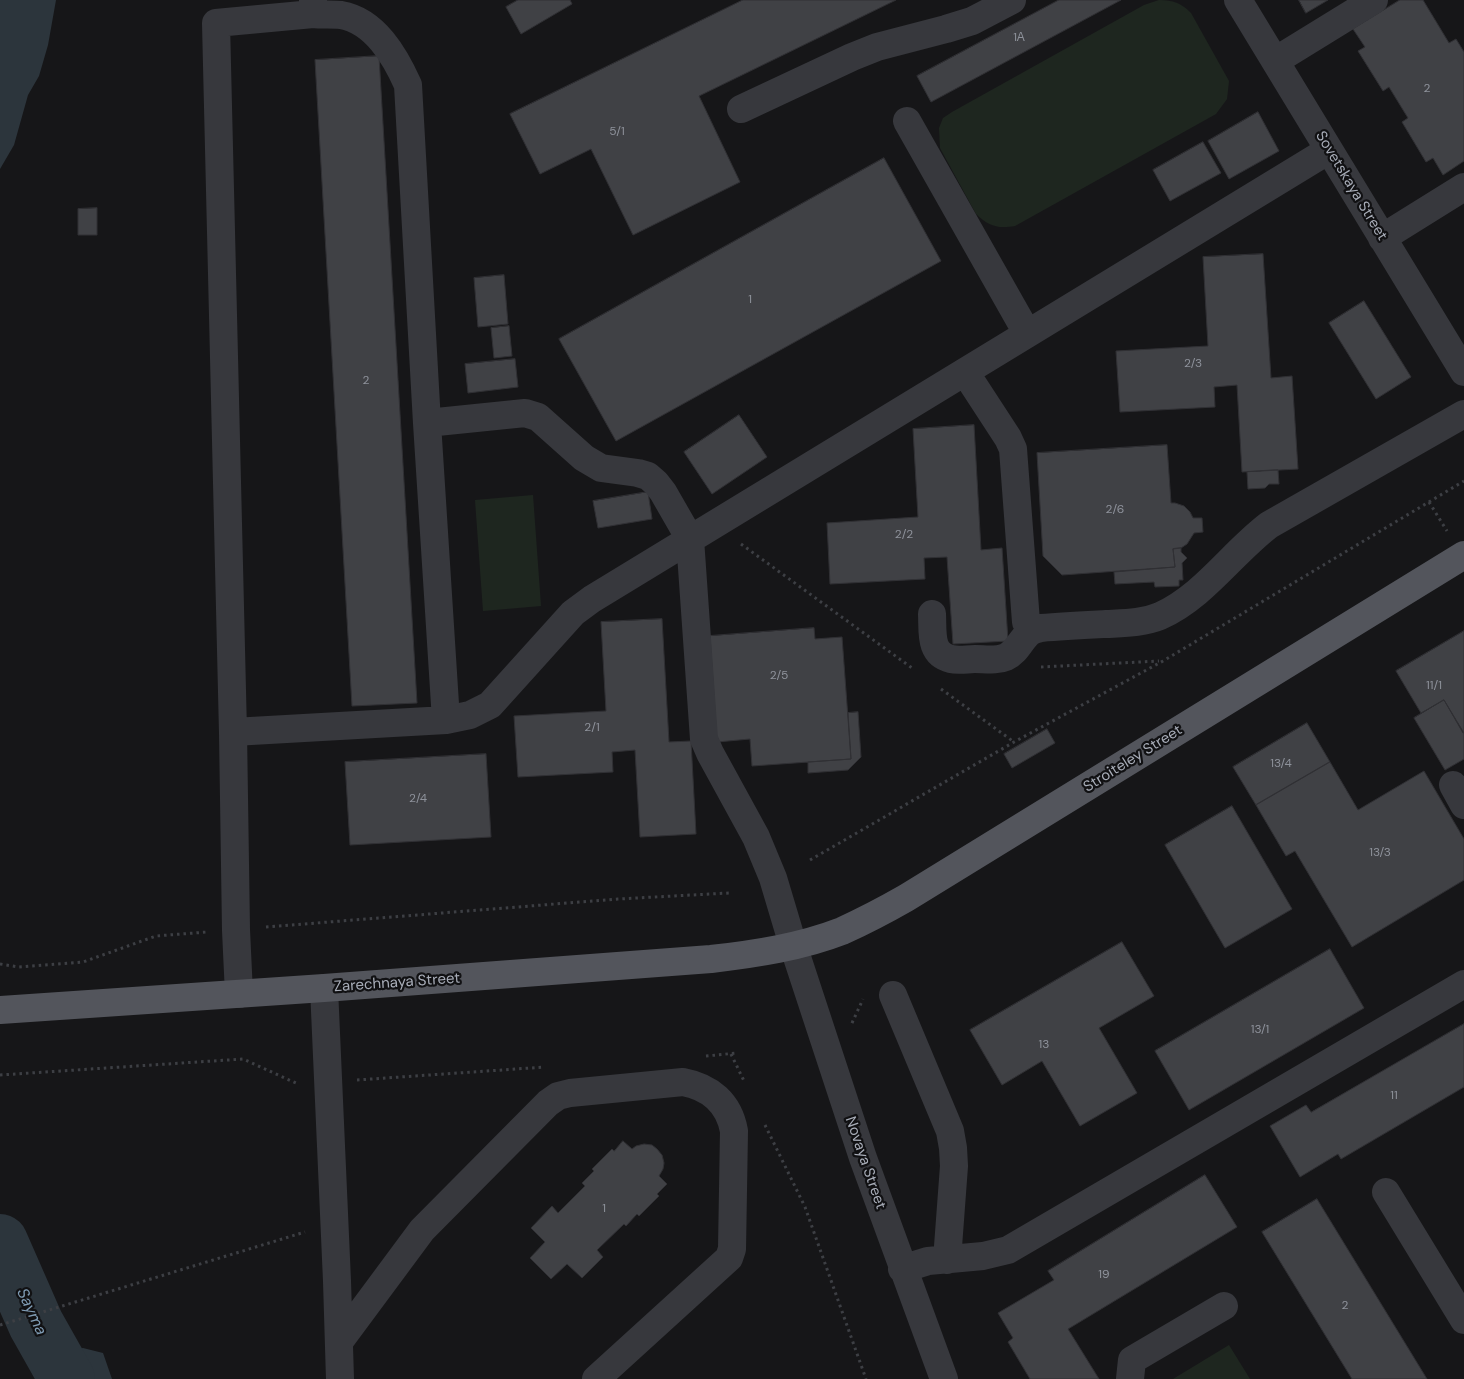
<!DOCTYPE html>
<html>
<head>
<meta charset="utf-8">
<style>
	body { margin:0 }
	canvas { display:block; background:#161618 }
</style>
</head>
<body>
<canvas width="1464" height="1379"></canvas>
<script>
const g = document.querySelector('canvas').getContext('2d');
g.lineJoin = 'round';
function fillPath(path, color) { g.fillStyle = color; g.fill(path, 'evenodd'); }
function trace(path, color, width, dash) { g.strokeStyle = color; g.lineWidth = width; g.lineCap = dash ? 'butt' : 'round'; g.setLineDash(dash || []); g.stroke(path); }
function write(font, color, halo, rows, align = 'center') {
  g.font = font + ' "DM Sans",sans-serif'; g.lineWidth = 4.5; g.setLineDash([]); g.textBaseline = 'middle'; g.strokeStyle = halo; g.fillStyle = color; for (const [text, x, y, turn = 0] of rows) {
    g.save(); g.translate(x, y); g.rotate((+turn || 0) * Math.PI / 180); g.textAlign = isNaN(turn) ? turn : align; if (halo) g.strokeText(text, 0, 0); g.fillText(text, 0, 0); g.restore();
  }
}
const green = new Path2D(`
	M1159 0C1173 0 1181 3 1191 13L1229 81 1227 99 1216 114 1015 226C997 229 989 226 976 214L940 148 939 128 943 118 952 112 1144 5Z
	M533 495 541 606 483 611 475 500Z
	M1229 1345 1250 1379H1173Z`);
const water = new Path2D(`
	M0 0H56L48 45 39 76 28 95 14 145 0 169Z
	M83 1348 103 1353 112 1379H40L41 1364 52 1352Z`);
const river = new Path2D(`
	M0 1242 36 1324 67 1379`);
const building = new Path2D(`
	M518 0H570L572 4 521 34 506 7Z
	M743 0H896L699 96 740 182 633 235 591 149 540 174 510 114Z
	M1059 0H1121L931 102 917 76Z
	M1299 0H1328L1306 13Z
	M1400 0H1423L1449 43 1456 39 1464 52V161L1443 175 1433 158 1426 162 1402 122 1408 118 1389 87 1383 91 1358 51 1365 47 1353 29Z
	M379 56 417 703 352 706 315 60Z
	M1258 112 1279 151 1229 179 1208 141Z
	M1203 142 1221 173 1170 201 1153 170Z
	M884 158 941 261 616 441 559 339Z
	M97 208V235H78V209Z
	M1263 254 1271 378 1292 376 1298 469 1242 472 1237 385 1214 387 1215 407 1120 412 1116 351 1208 346 1203 257Z
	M504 275 508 324 478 327 474 278Z
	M1364 301 1411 377 1376 399 1329 323Z
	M509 326 512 356 494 358 491 328Z
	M515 359 518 387 468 393 465 364Z
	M739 415 767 457 712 494 684 452Z
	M974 425 981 550 1002 548 1008 641 953 644 947 557 924 558 925 579 830 584 827 523 918 517 913 429Z
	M1167 445 1171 503H1175L1184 506 1190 512 1193 518H1202L1203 532 1194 533 1187 544 1181 548 1173 549 1175 567 1062 575 1043 556 1037 453Z
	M1278 470 1279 484H1269L1265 488 1248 489 1247 472Z
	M648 492 652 519 598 528 593 501Z
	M1181 548V552L1187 558 1182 563 1183 580H1179V586L1155 587 1154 582 1115 584 1114 572 1175 567 1173 549Z
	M662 619 669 742 691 741 696 834 640 837 635 750 612 752 613 772 518 777 514 716 606 711 601 622Z
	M814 628 815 639 842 637 851 759 752 766 750 739 717 742 710 636Z
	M1464 631V733H1463L1444 700 1421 713 1396 671Z
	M1444 700 1464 733V759L1445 770 1414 718Z
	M858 712 861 757 848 770 808 773V762L851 759 848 713Z
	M1307 723 1330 762 1256 805 1233 767Z
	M1047 729 1055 743 1012 768 1004 754Z
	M486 754 491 837 350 845 345 762Z
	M1330 762 1358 810 1424 771 1464 839V880L1352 947 1295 851 1286 856 1256 805Z
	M1232 806 1292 909 1225 948 1165 845Z
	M1122 942 1154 996 1099 1028 1137 1093 1080 1126 1042 1061 1002 1085 970 1030Z
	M1330 949 1364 1008 1189 1110 1155 1051Z
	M1464 1024V1087L1341 1159 1338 1154 1300 1177 1270 1126 1306 1105 1311 1112Z
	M623 1141 632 1149 636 1146 644 1144 652 1145 657 1149 662 1155 664 1163 663 1169 659 1176 667 1184 657 1194 659 1196 639 1216 637 1214 626 1226 624 1224 597 1250 603 1257 582 1278 567 1264 551 1279 530 1258 545 1242 531 1228 552 1206 558 1213 585 1186 582 1183 594 1171 592 1169 612 1149 614 1151Z
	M1205 1175 1237 1227 1068 1329 1099 1379H1030L1008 1342 1013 1338 998 1313 1054 1280 1048 1271Z
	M1317 1199 1427 1379H1352L1262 1232Z`);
const path = new Path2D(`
	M1429 502 1447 531
	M741 544 912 668
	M1041 667 1159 661
	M941 689 1014 742
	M810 860 1014 742 1163 661 1464 481
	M266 927 618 899 729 893
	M0 964 19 967 83 962 156 936 207 932
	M852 1023 863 999
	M731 1054 744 1081
	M706 1056 737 1053
	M0 1075 243 1059 298 1084
	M357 1080 545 1067
	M765 1125 805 1207 866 1379
	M0 1325 305 1232`);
const minor = new Path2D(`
	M1238 0 1464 372
	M313 14C322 15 332 14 341 15 375 21 395 56 408 85L427 423 446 720
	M1275 61 1374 0
	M741 109 852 57 877 47 946 29 972 21 1012 0
	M907 121 1027 333
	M1382 238 1464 187
	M965 372 1008 438 1013 449 1026 622 1032 631
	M427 423 525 413 538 417 584 458 601 468 638 473 648 476 656 483 663 492 690 539 704 739 710 753 756 837 773 878 793 945 863 1158 944 1379
	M932 614C933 632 929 654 951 659 959 661 967 659 975 659 985 659 997 661 1006 657 1017 652 1021 639 1030 632 1033 630 1037 629 1041 628 1063 626 1085 625 1106 624 1124 623 1143 623 1160 616 1204 596 1231 554 1269 525L1464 414
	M233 732 446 720 470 715 490 705 573 613 592 599 1329 150
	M1453 785 1464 805
	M324 988 337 1281 340 1379
	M239 994 236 930 233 732 216 23 313 14V0
	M893 995 950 1131 953 1148 954 1166 947 1260
	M1386 1192 1464 1320
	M902 1269 928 1261 983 1256 1008 1250 1464 984
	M339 1342 422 1230 548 1103 558 1096 570 1093 683 1082C710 1087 729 1103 734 1131L732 1249 729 1258 596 1379
	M1130 1379 1132 1360 1224 1306`);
const major = new Path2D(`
	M0 1010 324 988 711 959C755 954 801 947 842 931 864 921 885 910 906 898L1464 555`);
const numberNames = [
	["1А",1019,38],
	["2",1427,89],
	["5/1",617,132],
	["1",750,300],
	["2/3",1193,364],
	["2",366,381],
	["2/6",1115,510],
	["2/2",904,535],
	["2/5",779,676],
	["11/1",1434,686],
	["2/1",592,728],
	["13/4",1281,764],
	["2/4",418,799],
	["13/3",1380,853],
	["13/1",1260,1030],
	["13",1044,1045],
	["11",1394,1096],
	["1",604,1209],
	["19",1104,1275],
	["2",1345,1306]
];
const streetNames = [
	["Sovetskaya Street",1351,186,59],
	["Stroiteley Street",1133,759,-32],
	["Zarechnaya Street",397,983,-4],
	["Novaya Street",865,1163,71]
];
const waterNames = [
	["Sayma",31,1312,65]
];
fillPath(green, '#1e261f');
fillPath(water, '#2c353c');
trace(river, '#2c353c', 56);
fillPath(building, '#404145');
trace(building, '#303034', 1);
trace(path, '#3d3f44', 3, [2.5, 4]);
trace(minor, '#37383d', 28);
trace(major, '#53555c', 28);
write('12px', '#8e929b', null, numberNames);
write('15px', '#a8adb8', '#111113', streetNames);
write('italic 16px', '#7f9bb3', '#111113', waterNames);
</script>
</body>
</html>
